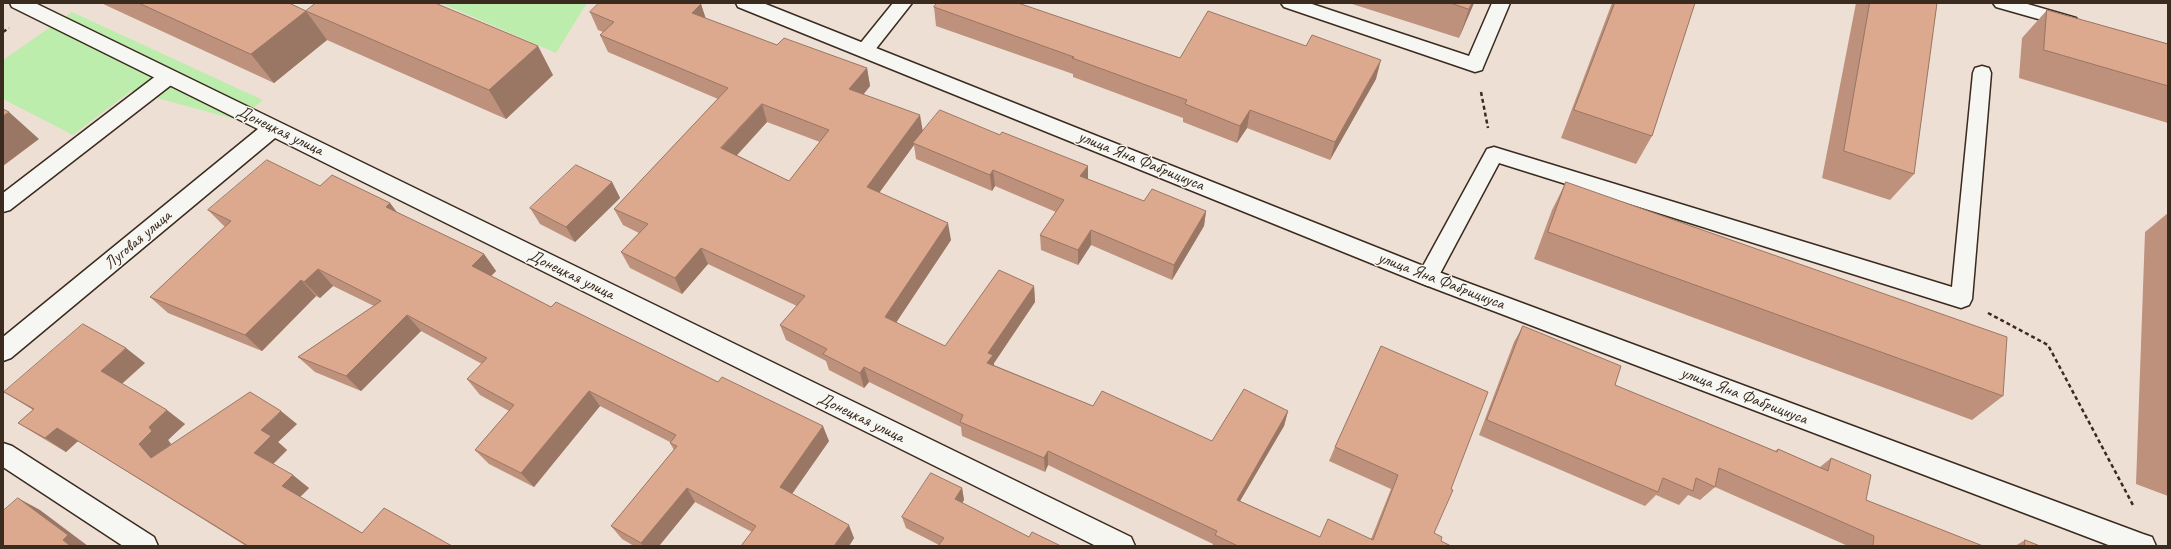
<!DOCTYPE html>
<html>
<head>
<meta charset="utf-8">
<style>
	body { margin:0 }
	#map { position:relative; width:2171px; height:549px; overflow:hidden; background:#eedfd4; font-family:Caveat,sans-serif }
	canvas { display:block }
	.frame { position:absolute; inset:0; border:4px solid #3b2a1e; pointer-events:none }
</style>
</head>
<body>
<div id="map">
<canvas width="2171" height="549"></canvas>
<div class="frame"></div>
</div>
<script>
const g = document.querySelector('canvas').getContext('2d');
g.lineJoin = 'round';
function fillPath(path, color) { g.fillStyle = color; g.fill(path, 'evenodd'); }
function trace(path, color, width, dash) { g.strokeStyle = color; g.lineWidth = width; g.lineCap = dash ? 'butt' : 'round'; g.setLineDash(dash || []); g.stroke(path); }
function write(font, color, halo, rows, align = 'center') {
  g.font = font + ' Caveat,sans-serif'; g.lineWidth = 3; g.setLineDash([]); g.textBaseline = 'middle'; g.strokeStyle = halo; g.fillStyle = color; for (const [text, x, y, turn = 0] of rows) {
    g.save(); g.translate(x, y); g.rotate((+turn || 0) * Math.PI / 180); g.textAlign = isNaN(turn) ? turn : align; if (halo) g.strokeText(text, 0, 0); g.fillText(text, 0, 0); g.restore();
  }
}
const green = new Path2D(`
	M441 3H587L556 53Z
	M72 12 263 100 238 120 131 91 73 135 3 99V60Z`);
const path = new Path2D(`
	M3 32 9 28
	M1481 92 1488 128
	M1988 313 2048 345 2134 507`);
const lane = new Path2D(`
	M893 3H912L871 55 865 56 859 55 856 50 859 45Z
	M1281 3H1309L1469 56 1492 3H1510L1484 65 1482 70 1475 72 1284 7Z
	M1993 3H2024L2076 18 2079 22 2076 26 2070 28 1996 7Z
	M1982 66 1989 68 1991 73 1972 299 1969 305 1961 308 1499 163 1435 283 1428 286 1421 283 1417 277 1487 149 1494 147 1952 287 1973 73 1975 68Z
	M168 70 175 72 177 77 175 82 10 210 3 212V193L161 72Z`);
const street = new Path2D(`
	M10 3H35L1131 537 1135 546H1096L275 138 11 358 3 361V337L258 129 12 7Z
	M736 3H763L1436 271 2143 534 2152 537 2156 546H2111L1420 283 738 7Z
	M3 443 12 446 154 537 158 546H123L3 467Z`);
const wall = new Path2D(`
	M101 3H289L306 11 553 75 506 119 327 40 274 83Z
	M1349 3H1474L1459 38Z
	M1612 3H1695L1652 136 1636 164 1561 138Z
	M1856 3H1937L1914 174 1890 200 1822 178Z
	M701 4 705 18 777 45 867 68 870 86 863 95 923 131 1000 135 1088 166V179L1144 201 1206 211 1204 226 1172 280 1091 245 1078 265 1041 250 1040 235 1056 212 995 186 992 191 916 159 914 145 879 193 951 240 896 323 945 346 1034 286 1035 302 994 363V365L1093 406 1212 441 1288 411 1284 426 1240 501 1320 537 1371 539 1391 489 1329 461 1335 447 1381 346 1434 533 1441 541 1451 546H1212L1213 544 1048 465 1045 472 962 436 961 427 869 382 864 388 829 370 826 361 786 340 780 325 797 306 708 264 682 294 630 268 621 252 639 233 623 225 614 209 718 99 608 52 600 35 603 32 598 30 590 12ZM767 122 820 142 789 181 737 155Z
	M934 7 1180 58 1376 79 1330 160 1247 128 1237 143 1183 122V118L1073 77V74L936 26Z
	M2047 10 2168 44V123L2019 78 2022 38Z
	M612 182 620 198 575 242 540 224 530 208Z
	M1566 182 2003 396 1972 420 1534 259 1552 210Z
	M320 186 390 203 396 212 484 254 496 271 491 276 551 307 829 441 792 494 854 538 849 546H741L752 532 695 502 659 546H634L622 539 611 526 674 450 670 443V442L600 406 534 487 489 464 475 450 509 411 480 395 467 379 482 364 421 331 361 391 315 372 298 357 374 306 333 286 320 298 316 296 262 351 168 313 150 297 225 227 208 210Z
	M2168 213V496L2136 484 2145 232Z
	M1523 326 1615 385 1775 451 1778 449 1820 467 1831 458 1866 500 1983 546H1848L1715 487 1700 500 1688 495 1679 505 1656 495 1645 506 1479 435 1514 342Z
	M145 363 122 384 185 424 168 440 171 444 169 446 297 424 278 442 287 450 273 464 309 488 300 497 362 533 452 546H246L78 441 66 452 39 436 18 423 33 410 4 392Z
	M962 488 964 500 962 503 1029 537 1061 546 939 545 906 528 902 517Z
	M2025 540 2040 546H2015Z`);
const shadedWall = new Path2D(`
	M1472 3H1474L1459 38 1469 9Z
	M701 4 707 22 692 13Z
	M306 11 327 40 274 83 251 54Z
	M538 46 553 75 506 119 489 90Z
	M1381 60 1376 79 1330 160 1335 142Z
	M867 68 870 86 853 107 849 89Z
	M762 104 767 122 728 165 721 148Z
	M1250 110 1247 128 1237 143 1240 126Z
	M9 112 39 139 3 166V116Z
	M920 115 923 132 913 143 914 145 871 204 867 187Z
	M1088 166V182L1080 176Z
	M993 170 995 186 992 191 990 175Z
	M612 182 620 198 575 242 566 227Z
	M390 203 403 220 386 207Z
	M1206 211 1204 226 1172 280 1174 265Z
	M948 223 951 240 889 333 885 317Z
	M1091 230V245L1078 265V250Z
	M701 248 708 264 682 294 675 278Z
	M484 254 496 271 484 283 472 266Z
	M318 269 333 286 320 298 304 282Z
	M301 280 316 296 262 351 245 335Z
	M1034 286 1035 302 994 363V370L987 363 988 353Z
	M407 315 421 331 361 391 346 376Z
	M126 348 145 363 120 385 101 371Z
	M864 367 869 382 864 388 860 373Z
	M589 391 600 406 534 487 521 473Z
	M167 410 185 424 168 440 171 444 158 457 151 458 139 444 149 427Z
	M281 411 297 424 278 442 287 450 271 466 254 453 261 430Z
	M1288 411 1284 426 1233 513 1237 500Z
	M823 426 829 441 787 501 780 487Z
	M57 428 78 441 66 452 45 438Z
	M1048 451V465L1045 472 1044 458Z
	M293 475 309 488 298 499 282 486Z
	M687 488 695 502 659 546H643L641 543Z
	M962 488 964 500 957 511 955 499Z
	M18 498 40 510 88 546H70L63 540Z
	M849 525 854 538 849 546H834Z`);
const building = new Path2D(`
	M139 3H289L306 11 251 54Z
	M316 3H435L538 46 489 90 306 11Z
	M599 3H697L701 4 692 13 777 45 784 38 867 68 849 89 920 115 867 187 948 223 885 317 945 346 999 270 1034 286 988 353 993 355 987 363 1093 406 1102 391 1212 441 1244 389 1288 411 1237 500 1320 537 1328 519 1373 540 1398 475 1335 447 1381 346 1488 392 1451 489 1453 490 1434 533 1442 537 1441 541 1451 546H1238L1215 535 1217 531 1048 451 1044 458 960 422 963 415 864 367 860 373 823 354 827 349 780 325 805 296 701 248 675 278 621 252 648 224 614 209 728 88 600 35 614 22 590 12ZM762 104 829 130 789 181 721 148Z
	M937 3H1018L1180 58 1208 11 1306 46 1312 35 1381 60 1335 142 1250 110 1240 126 1185 104 1187 100 1072 58 1074 57 934 7Z
	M1451 3H1472L1469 9Z
	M1615 3H1695L1652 136 1574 110Z
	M1870 3H1937L1914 174 1844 151Z
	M2047 10 2168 44V86L2044 50Z
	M3 109 9 112 3 116Z
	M940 110 1000 135 1002 132 1088 166 1080 176 1144 201 1152 189 1206 211 1174 265 1091 230 1078 250 1040 235 1064 200 993 170 990 175 913 143Z
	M267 160 320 186 332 175 390 203 386 207 484 254 472 266 551 307 556 302 718 382 722 377 823 426 780 487 849 525 834 546H741L756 526 687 488 641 543 611 526 677 446 670 443 676 435 589 391 521 473 475 450 514 405 467 379 487 358 407 315 346 376 298 357 381 301 318 269 304 282 301 280 245 335 150 297 231 221 208 210Z
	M576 165 612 182 566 227 530 208Z
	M1566 182 2007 337 2003 396 1548 232Z
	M83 324 126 348 101 371 167 410 149 427 152 431 139 444 151 458 250 392 281 411 261 430 271 436 254 453 293 475 282 486 362 533 384 508 452 546H248L57 428 45 438 18 423 34 409 4 392Z
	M1523 326 1621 366 1615 385 1777 452 1778 449 1828 471 1831 458 1871 475 1866 500 1983 546H1873L1874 536 1719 468 1715 487 1696 478 1693 491 1663 478 1658 492 1487 420Z
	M931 473 962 488 955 499 1029 537 1032 532 1061 546H938L944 538 902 517Z
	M18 498 68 535 63 540 70 546H3V511Z
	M2025 540 2040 546H2025Z`);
const streetNames = [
	["Донецкая улица",280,131,26],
	["улица Яна Фабрициуса",1141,161,22],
	["Луговая улица",138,240,-40],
	["Донецкая улица",571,275,26],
	["улица Яна Фабрициуса",1441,281,21],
	["улица Яна Фабрициуса",1744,396,21],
	["Донецкая улица",861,418,26]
];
fillPath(green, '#bdedac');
trace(lane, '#3b2a1e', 3);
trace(street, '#3b2a1e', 3);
trace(path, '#3b2a1e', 2.5, [4, 3]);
fillPath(lane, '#f6f6f2');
fillPath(street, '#f6f6f2');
fillPath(wall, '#bd917b');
fillPath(shadedWall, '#9a7664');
fillPath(building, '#dca98f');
trace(building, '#9a7664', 1);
write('17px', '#3b2a1e', '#f6f6f2', streetNames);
</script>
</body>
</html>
